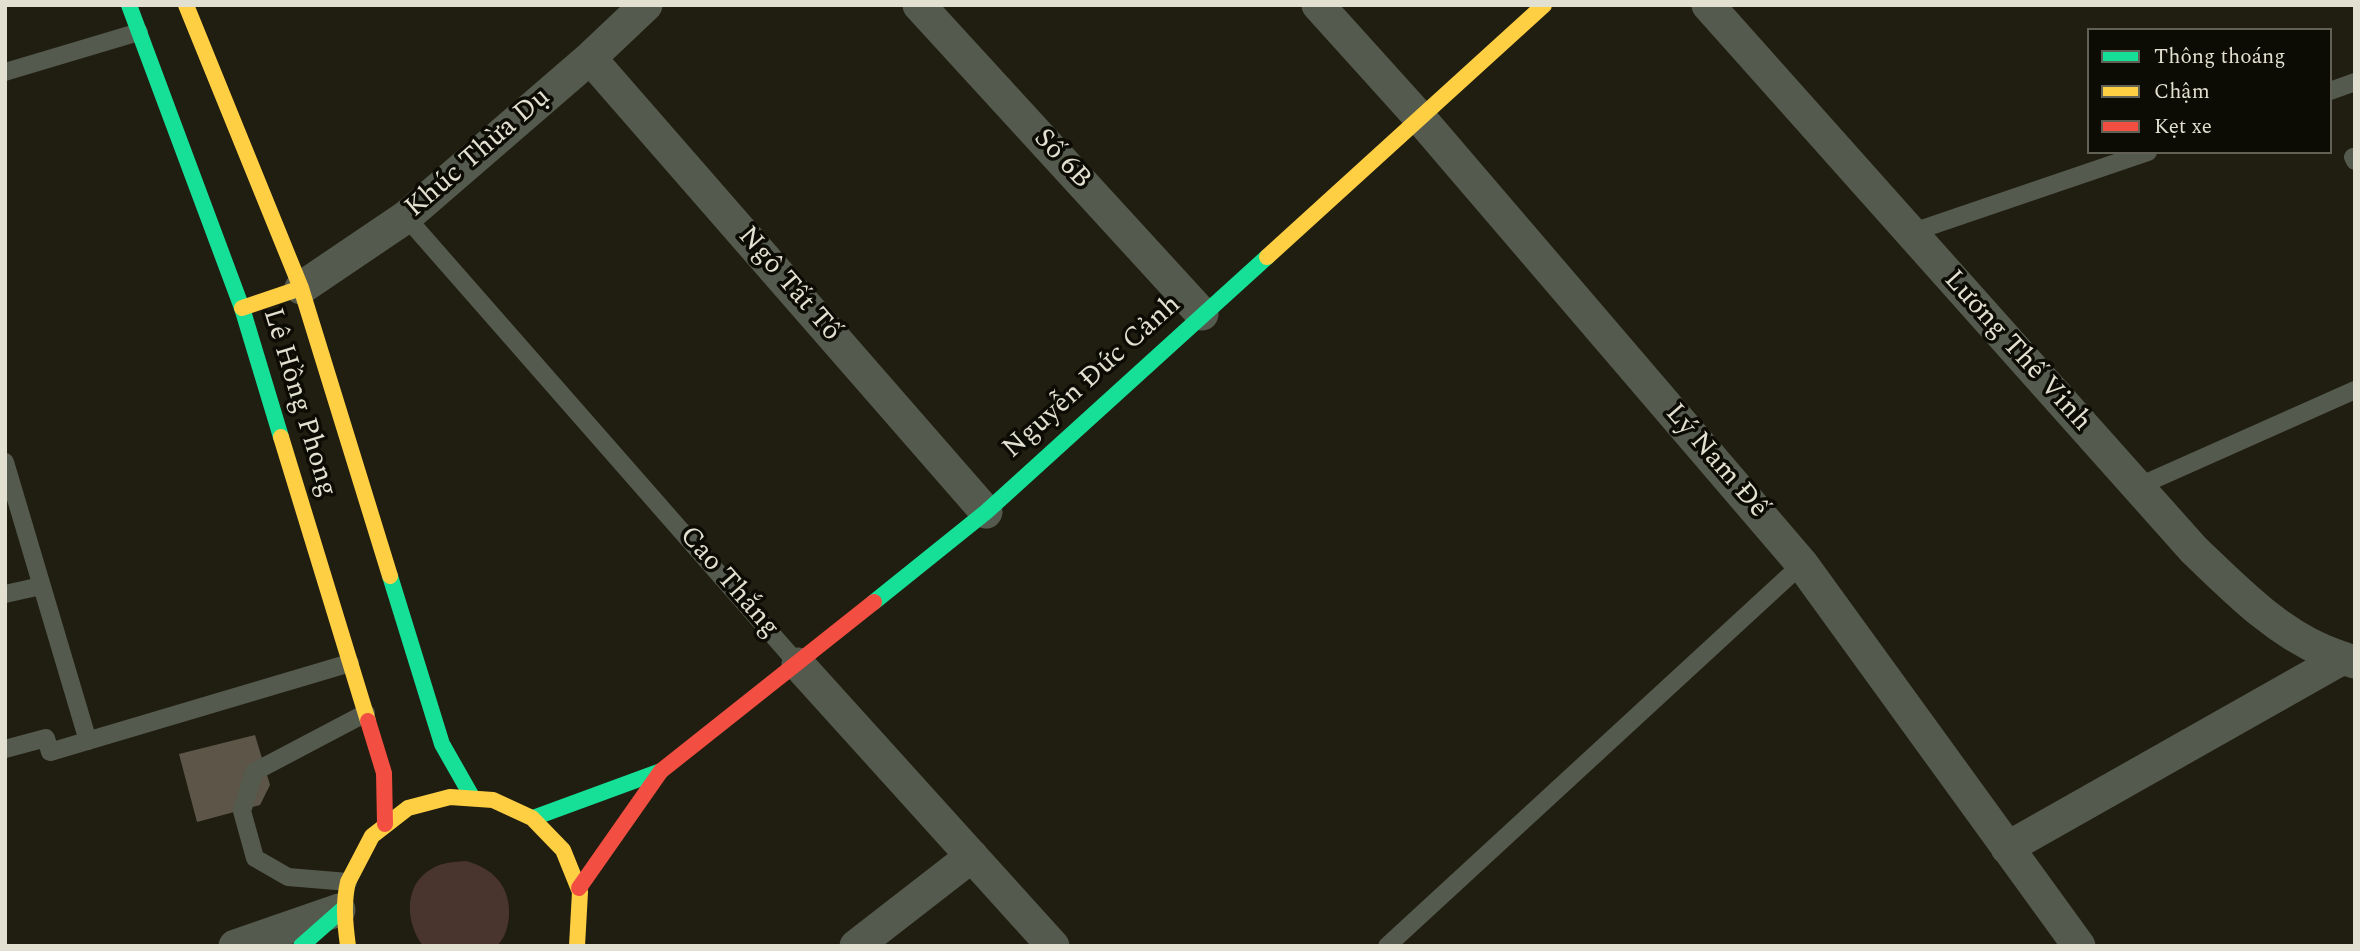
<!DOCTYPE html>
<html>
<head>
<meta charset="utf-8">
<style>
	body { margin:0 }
	#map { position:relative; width:2360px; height:951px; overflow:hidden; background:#201e10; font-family:Spectral,serif }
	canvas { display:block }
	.frame { position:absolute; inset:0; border:7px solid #e2e0d1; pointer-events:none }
	.legend { position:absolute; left:2087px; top:28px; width:245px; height:126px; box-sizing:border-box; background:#0d0c04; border:2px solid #626156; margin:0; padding:9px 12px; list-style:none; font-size:21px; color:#e2e0d1 }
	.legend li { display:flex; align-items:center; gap:14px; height:35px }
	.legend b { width:35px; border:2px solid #626156 }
</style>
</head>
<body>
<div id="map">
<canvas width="2360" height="951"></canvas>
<div class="frame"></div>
<ul class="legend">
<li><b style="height:9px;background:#16e098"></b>Thông thoáng</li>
<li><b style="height:9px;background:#ffcf43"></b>Chậm</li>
<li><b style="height:9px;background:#f24e42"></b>Kẹt xe</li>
</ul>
</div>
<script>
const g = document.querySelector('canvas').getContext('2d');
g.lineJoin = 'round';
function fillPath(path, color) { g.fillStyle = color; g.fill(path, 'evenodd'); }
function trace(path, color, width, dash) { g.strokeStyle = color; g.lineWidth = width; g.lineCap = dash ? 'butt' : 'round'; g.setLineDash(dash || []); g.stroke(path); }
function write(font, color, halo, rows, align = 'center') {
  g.font = font + ' Spectral,serif'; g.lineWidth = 7; g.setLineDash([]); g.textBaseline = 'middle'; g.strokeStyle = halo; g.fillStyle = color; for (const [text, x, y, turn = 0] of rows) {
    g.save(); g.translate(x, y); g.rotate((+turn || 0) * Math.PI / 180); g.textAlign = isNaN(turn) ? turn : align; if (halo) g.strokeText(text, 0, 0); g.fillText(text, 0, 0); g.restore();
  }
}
const green = new Path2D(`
	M466 861C493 868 511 887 509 916 508 927 505 938 497 946H423C405 922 403 884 433 868 443 862 455 862 466 861Z`);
const building = new Path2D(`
	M255 735 270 785 260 805 197 822 179 754Z`);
const lane = new Path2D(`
	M5 72 139 32
	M2330 91 2355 82
	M2353 157 2355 161
	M406 217 798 664
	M1910 233 2148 152
	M5 462 88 741
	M2137 487 2355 390
	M5 594 41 586
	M5 749 46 738 50 752 350 663
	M348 882 288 877 255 858 242 811 254 772 366 713
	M1387 946 1802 564`);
const street = new Path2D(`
	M919 5 1202 314
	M1318 5 1420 118 1802 564 2079 946
	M1708 5 2194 550C2233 587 2274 630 2324 651 2334 655 2344 659 2355 662
	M590 58 986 512
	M301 288 406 217 590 58 646 5
	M798 664 1053 946
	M2007 848 2343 658
	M235 946 339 910
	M856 946 972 856`);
const fast = new Path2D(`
	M129 5 242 308 281 437
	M390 576 442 744 471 795
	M874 602 986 512 1267 257
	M533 818 661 771
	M301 946 344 908`);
const slow = new Path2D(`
	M186 5 301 288 390 576
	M1267 257 1544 5
	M242 308 301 288
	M281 437 368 721
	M348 946C345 924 343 903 348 882L372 836 408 808 450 797 493 800 532 818 563 850 580 892 577 946`);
const jam = new Path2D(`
	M368 721 384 773 385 824
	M579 888 661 771 874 602`);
const streetNames = [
	["Khúc Thừa Dụ",479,154,-41],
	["Số 6B",1061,160,47],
	["Ngô Tất Tố",788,285,49],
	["Lương Thế Vinh",2016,352,48],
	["Nguyễn Đức Cảnh",1093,378,-42],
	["Lê Hồng Phong",298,403,73],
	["Lý Nam Đế",1715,462,49],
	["Cao Thắng",728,583,49]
];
fillPath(green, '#4a352e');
fillPath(building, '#5c5548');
trace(lane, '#545a4d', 18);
trace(street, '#545a4d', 33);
trace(fast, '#16e098', 16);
trace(slow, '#ffcf43', 16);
trace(jam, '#f24e42', 16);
write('28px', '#e2e0d1', '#0d0c04', streetNames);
</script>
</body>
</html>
